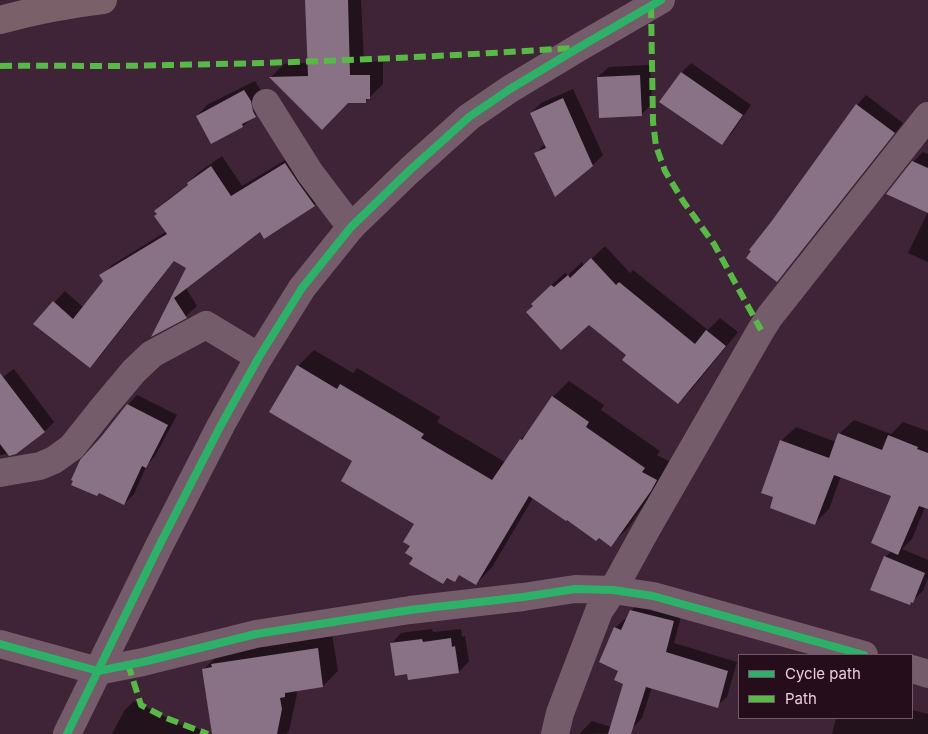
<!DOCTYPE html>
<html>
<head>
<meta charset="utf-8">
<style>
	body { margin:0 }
	#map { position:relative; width:928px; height:734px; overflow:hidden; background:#3f2336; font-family:Inter,sans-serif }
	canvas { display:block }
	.legend { position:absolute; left:738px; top:654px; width:175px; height:65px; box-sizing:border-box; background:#250d1b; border:1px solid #765969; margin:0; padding:6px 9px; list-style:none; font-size:15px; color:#efccde }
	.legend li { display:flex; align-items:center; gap:10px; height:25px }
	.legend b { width:25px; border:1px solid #765969 }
</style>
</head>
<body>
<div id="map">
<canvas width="928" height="734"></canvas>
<ul class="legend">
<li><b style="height:6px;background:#2db169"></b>Cycle path</li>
<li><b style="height:6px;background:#58b947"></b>Path</li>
</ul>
</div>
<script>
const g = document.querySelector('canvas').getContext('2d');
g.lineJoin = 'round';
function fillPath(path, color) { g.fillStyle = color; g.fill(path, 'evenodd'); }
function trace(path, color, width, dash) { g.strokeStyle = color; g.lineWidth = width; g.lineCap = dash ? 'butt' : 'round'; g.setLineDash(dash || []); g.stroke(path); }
const shadow = new Path2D(`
	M306 0H361L364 62 383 61V84L365 102H348L322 129 271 77 284 64 308 63Z
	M691 63 751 105 731 134 722 143 661 101 682 72Z
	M650 65 652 104 641 115 598 77 609 67Z
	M255 81 261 91 262 100 266 105 243 126 197 116 207 105Z
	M573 89 603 155 593 165 536 153 545 144 531 113 541 103Z
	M866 95 903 123 786 271 777 280 776 218 857 105Z
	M923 152 928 154V262L908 253 928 212 913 162Z
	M297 153 325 194 314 205 261 231 186 288 197 306 186 316 154 334 187 268 175 260 101 355 90 366 35 323 65 291 84 308 104 281 101 276 112 265 167 231 156 211 167 200 189 184 188 183 199 172 222 156 242 186Z
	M605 246 630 273 633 270 708 330 720 318 738 332 691 390 678 403 628 355 589 324 534 305 546 290 565 273 568 275 582 262 584 266Z
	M314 350 353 373 357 368 418 404 440 417 437 422 505 462 521 439 531 429 553 397 569 381 604 405 601 410 660 451 657 455 672 463 667 473 627 529 611 545 599 537 533 498 492 567 476 584 460 574 455 580 449 577 443 583 415 557 411 546 415 523 354 460 298 366Z
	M14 369 54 422 45 431 16 452 0 455V379Z
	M137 395 177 415 155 456 147 465 134 494 124 504 100 492 97 495 128 405Z
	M854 420 891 434 903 422 928 431V508L925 507 912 539 902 549 928 560V578L923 591 912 601 885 557 892 551 893 495 841 476 829 509 815 523 775 497 781 441 796 427 836 442 839 434Z
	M640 601 682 612 674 643 737 662 727 697 717 706 652 687 642 718 633 727 625 684 620 670 615 628 625 619 627 620 631 611Z
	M432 629 433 632 461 629 462 637 465 636 469 661 459 672 408 673 391 644 401 633Z
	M332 634 338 671 323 686 296 690 297 694 289 731 286 734H242L204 669 219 654Z
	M134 701 191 730 195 727 209 734H112L124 711Z
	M912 710 928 714V734H832L836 718H912Z
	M592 721 631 733 581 734V732Z`);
const building = new Path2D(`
	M305 0H348L350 75H370V99H366V103H348L322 130 269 77 308 76Z
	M681 72 743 115 722 145 659 102Z
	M640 75 642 116 599 118 597 77Z
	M244 90 251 101 253 111 256 117 242 124 243 127 211 144 196 116Z
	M563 98 593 166 555 197 534 153 546 148 530 113Z
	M856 104 895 133 777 282 746 258 751 251 749 250 771 222Z
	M912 161 928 168V213L886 194Z
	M285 163 297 181 315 206 264 239 260 232 174 298 187 318 151 337 186 268 174 261 90 368 33 324 53 301 73 319 103 281 99 275 167 234 154 216 157 214 154 211 188 185 187 183 211 166 231 196Z
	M591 258 616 285 619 282 695 344 706 330 726 346 678 404 622 360 626 355 589 325 561 350 526 312 533 306 531 304 551 285 554 287 568 275 570 278Z
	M297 365 337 389 340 384 401 420 424 434 421 438 492 480 520 439 522 440 552 396 589 422 586 427 645 468 642 472 657 480 651 491 611 547 599 538 596 541 567 520 566 521 529 496 476 585 459 575 455 582 447 578 443 584 409 564 413 558 405 553 410 546 403 542 414 524 341 481 352 461 269 412Z
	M0 373 45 432 16 454 9 456 0 444Z
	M127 404 168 425 146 468 142 466 124 505 99 493 97 496 71 485 73 481 71 480 80 460 101 437Z
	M838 433 882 450 888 435 918 447 917 449 928 453V509L919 506 898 555 871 543 891 496 834 475 815 525 770 508 773 497 761 493 780 440 829 458Z
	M884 556 925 573 913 603 911 602 910 605 870 590Z
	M630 610 674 621 666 652 728 671 718 708 646 687 631 734H608L623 684 614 680 618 671 599 662 614 627 621 630Z
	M451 638 452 647 455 646 459 673 408 680 407 674 395 676 390 643 422 639 423 642Z
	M318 648 323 687 285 693V697L280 698 282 709 277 734H212L202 669 212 667 211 664Z`);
const minor = new Path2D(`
	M266 103 310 173 351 227
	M0 473 40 466 54 460 72 447 103 408 134 371 152 354 206 325 259 357
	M0 644 98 671 143 662 256 634 410 610 523 597 575 589 613 590
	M555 734 560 713 599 611 613 590 646 530 761 330 770 316 928 116`);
const tertiary = new Path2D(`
	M613 590 653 596 864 655
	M912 669 928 674
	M67 734 159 546 221 425 259 357 302 288 351 227 410 170 469 117 510 89 578 48 661 0`);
const motorway = new Path2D(`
	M0 20C33 11 68 4 103 0`);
const quiet = new Path2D(`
	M651 6 653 122 656 146 665 171 683 201 714 244 761 330
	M0 66C56 65 111 67 167 65 302 63 437 57 572 48
	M128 664 141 705 166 718 208 734`);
const cycleway = new Path2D(`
	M0 644 98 671 143 662 256 634 410 610 523 597 575 589 613 590 653 596 864 655
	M67 734 159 546 221 425 259 357 302 288 351 227 410 170 469 117 510 89 578 48 661 0`);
fillPath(shadow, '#0007');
fillPath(building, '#897285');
trace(minor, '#745c6b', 28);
trace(tertiary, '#745c6b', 28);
trace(motorway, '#7a6169', 28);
trace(quiet, '#58b947', 6, [12, 6]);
trace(cycleway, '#2db169', 8);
</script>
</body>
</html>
